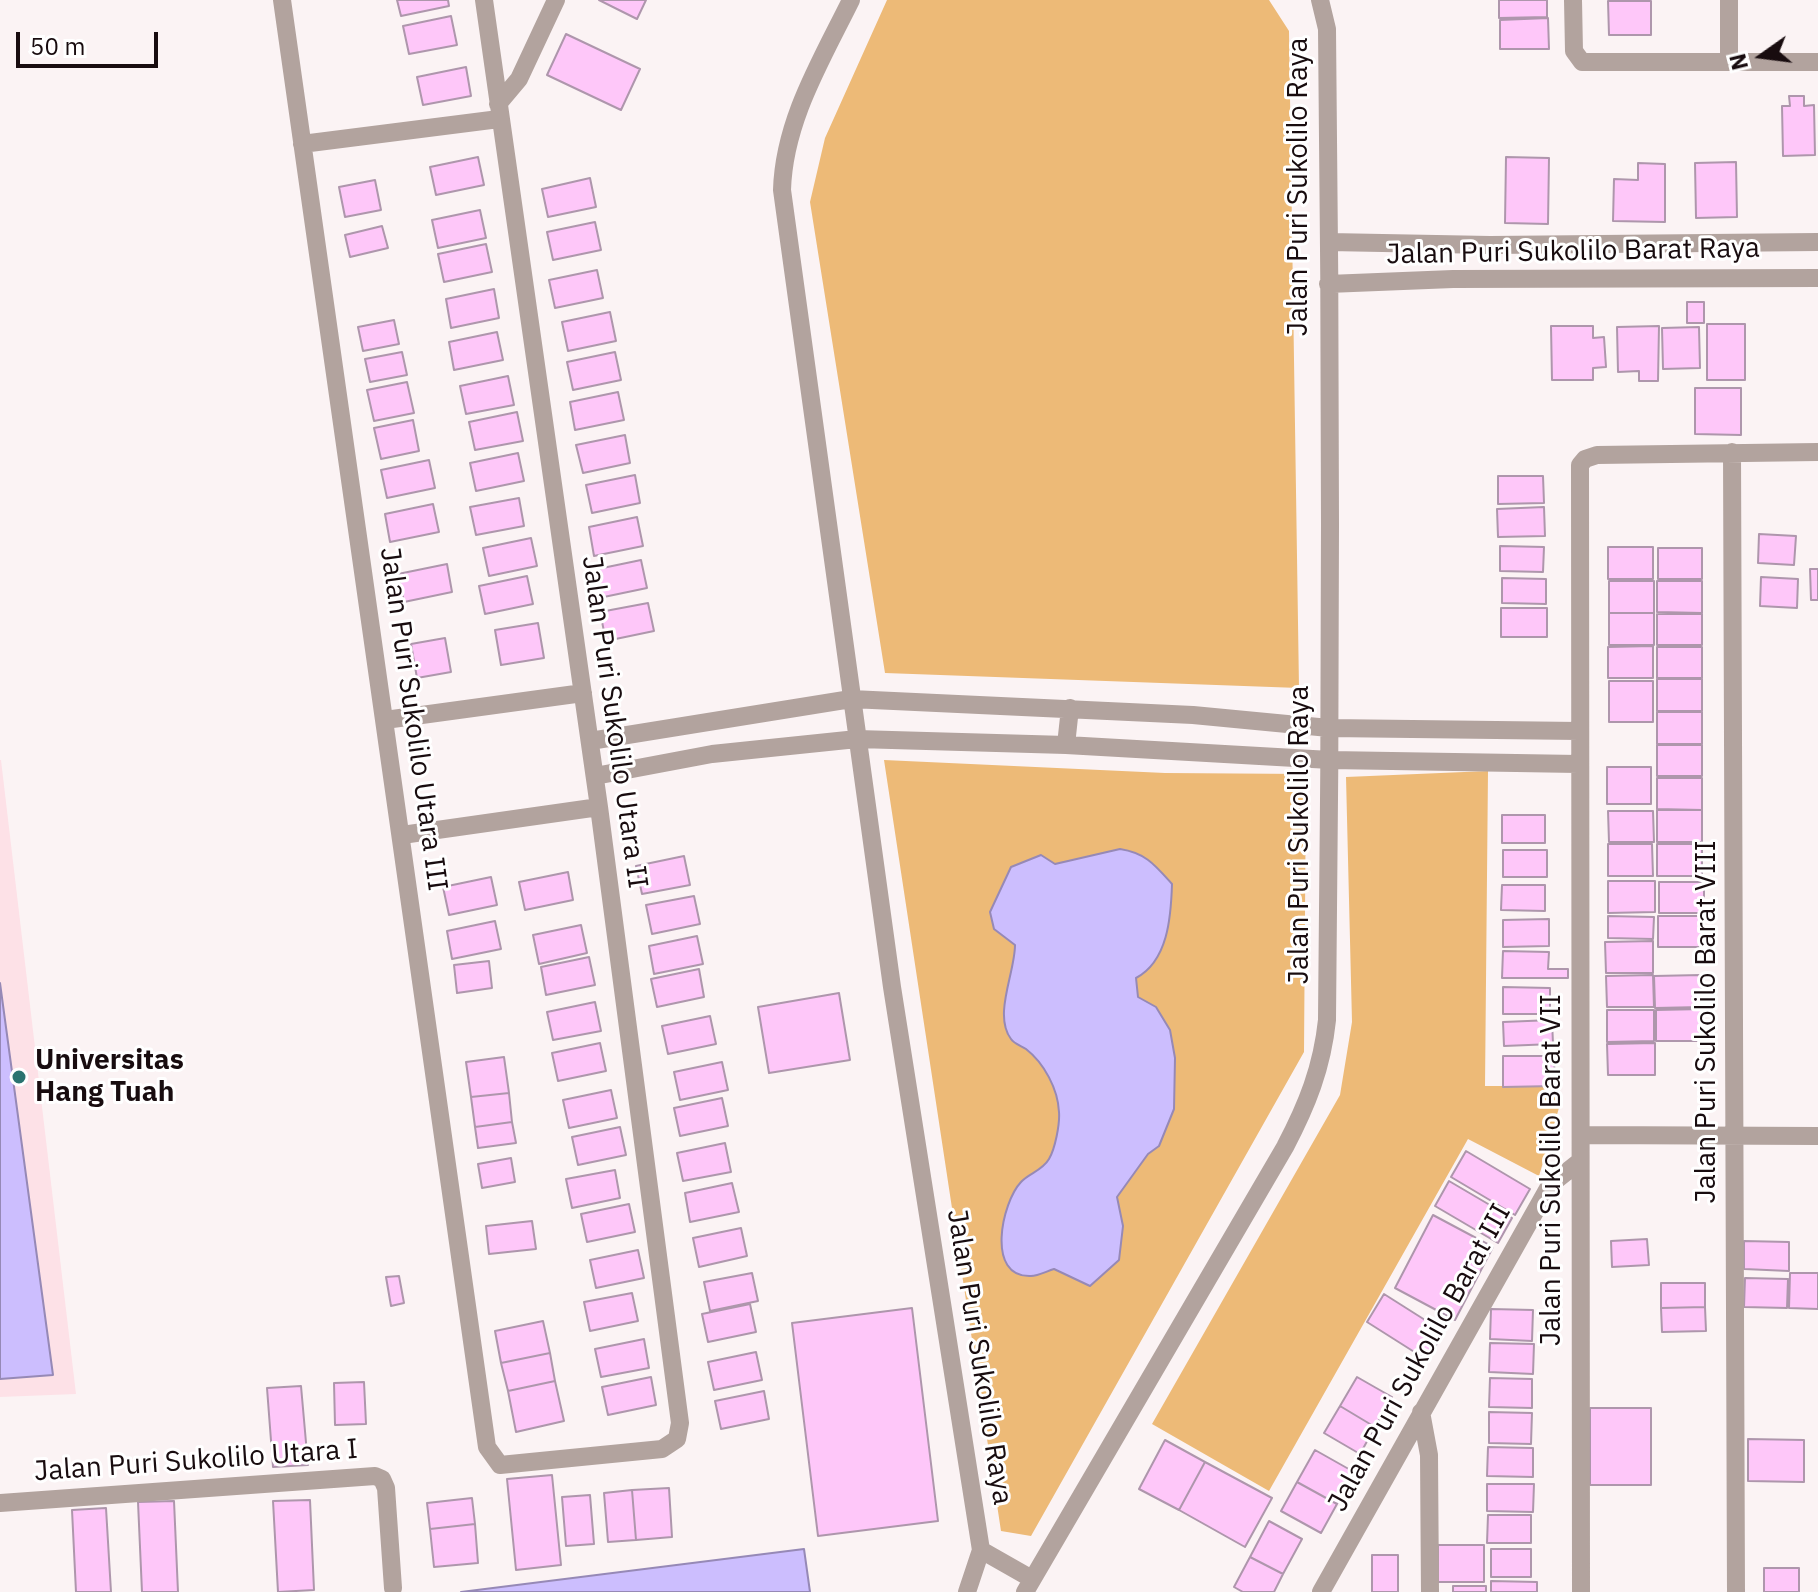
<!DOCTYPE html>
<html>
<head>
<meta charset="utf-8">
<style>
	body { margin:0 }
	#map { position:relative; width:1818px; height:1592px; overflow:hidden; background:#fbf3f4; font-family:"IBM Plex Sans",sans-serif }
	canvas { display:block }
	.north { position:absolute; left:1722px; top:16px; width:80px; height:80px; -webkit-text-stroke:6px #fff; paint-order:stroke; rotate:256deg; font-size:22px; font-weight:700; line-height:32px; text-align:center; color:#180c0f }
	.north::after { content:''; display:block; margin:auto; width:28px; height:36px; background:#180c0f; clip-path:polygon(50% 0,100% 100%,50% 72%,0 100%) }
	.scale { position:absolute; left:16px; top:32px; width:142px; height:36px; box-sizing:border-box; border:4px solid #180c0f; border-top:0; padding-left:10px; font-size:24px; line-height:28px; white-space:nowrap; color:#180c0f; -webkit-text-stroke:6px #fff; paint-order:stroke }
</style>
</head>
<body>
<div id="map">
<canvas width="1818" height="1592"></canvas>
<div class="north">N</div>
<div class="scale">50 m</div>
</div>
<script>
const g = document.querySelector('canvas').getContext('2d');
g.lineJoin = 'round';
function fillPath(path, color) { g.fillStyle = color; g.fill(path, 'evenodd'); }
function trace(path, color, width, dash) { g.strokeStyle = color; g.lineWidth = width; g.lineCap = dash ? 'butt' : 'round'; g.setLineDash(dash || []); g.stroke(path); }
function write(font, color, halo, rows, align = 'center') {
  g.font = font + ' "IBM Plex Sans",sans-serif'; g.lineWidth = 6; g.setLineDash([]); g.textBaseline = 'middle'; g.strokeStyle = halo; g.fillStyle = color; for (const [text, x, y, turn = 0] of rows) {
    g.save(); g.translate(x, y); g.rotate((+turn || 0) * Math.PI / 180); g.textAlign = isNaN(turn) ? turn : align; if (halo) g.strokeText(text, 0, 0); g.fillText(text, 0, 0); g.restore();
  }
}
const built = new Path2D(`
	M0 760H1L76 1394 0 1397Z`);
const green = new Path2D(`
	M887 0H1269L1289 31 1299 688 885 673 810 202 825 138Z
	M884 760 1165 773 1306 774 1304 1052 1031 1536 1001 1531Z
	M1488 771 1485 1086H1555L1561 1101 1539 1176 1468 1139 1269 1491 1152 1424 1340 1095 1352 1022 1346 777Z`);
const water = new Path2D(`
	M1120 849C1146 853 1155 865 1172 884 1171 917 1168 961 1136 978L1138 997 1156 1007 1170 1030 1175 1058 1174 1109 1159 1146 1148 1154 1117 1197 1123 1226 1119 1260 1090 1286 1054 1269C1047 1271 1038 1276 1031 1276 985 1278 1002 1202 1021 1182 1029 1173 1042 1171 1049 1159 1055 1149 1060 1124 1059 1112 1058 1089 1044 1063 1026 1049 1022 1046 1014 1044 1011 1039 993 1015 1015 973 1015 945L994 929 990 912 1011 867 1041 855 1055 864Z
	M0 983 53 1375 0 1379Z
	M804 1549 810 1592H461Z`);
const building = new Path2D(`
	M397 0H448L449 6 401 16Z
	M599 0H646L637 19Z
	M1499 0H1547V17L1499 18Z
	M1608 1H1651V35H1609Z
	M451 16 457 45 409 54 403 26Z
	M1548 18 1549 49H1500V20Z
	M566 34 640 69 621 110 547 75Z
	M466 67 471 96 423 105 417 77Z
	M1789 96H1804V106L1814 105 1815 155 1783 156 1782 106H1790Z
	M478 157 484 185 436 195 430 167Z
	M1506 157 1549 158 1548 224 1505 223Z
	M1736 162 1737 217 1696 218 1695 163Z
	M1638 163 1665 164V222L1613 221 1614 179 1638 180Z
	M590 178 596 207 548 217 542 189Z
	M375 180 381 210 345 217 339 187Z
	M480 210 486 238 438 248 432 220Z
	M595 222 601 250 553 260 547 232Z
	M382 226 388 248 350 257 345 235Z
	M486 244 492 272 444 282 438 254Z
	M597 270 603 298 555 308 549 280Z
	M494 289 499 318 451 328 446 299Z
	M1687 302H1704V323H1687Z
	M610 312 616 341 568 351 562 322Z
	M394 320 399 344 363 351 358 327Z
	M1707 324H1745V380H1707Z
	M1551 326H1593V338L1604 337 1606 367 1593 368V380H1552Z
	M1659 326 1658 381H1639V371L1618 372 1617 327Z
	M1699 327 1700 368 1663 369 1662 328Z
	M497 332 503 360 454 370 449 342Z
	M402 352 407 375 370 382 365 359Z
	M615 352 621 380 573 390 567 362Z
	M508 376 514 405 466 414 460 386Z
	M407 382 414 413 374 421 367 390Z
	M1695 388H1741V435L1695 434Z
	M618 392 624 420 575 430 570 402Z
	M517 412 523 441 475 450 469 422Z
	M413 420 419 451 381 459 374 428Z
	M625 435 630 463 583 473 576 445Z
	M518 453 524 481 476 491 470 463Z
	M429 460 435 488 387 498 381 470Z
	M635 475 640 503 592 513 586 485Z
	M1498 476H1543L1544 503 1498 504Z
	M519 498 524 526 476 535 470 507Z
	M433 504 439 532 390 542 385 514Z
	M1544 507 1545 536 1498 537 1497 509Z
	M637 517 643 546 594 556 589 527Z
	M1759 534 1796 536 1794 565 1758 563Z
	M531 538 537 566 489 576 483 548Z
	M1500 546 1544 547 1543 572 1500 571Z
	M1608 547H1653V579H1608Z
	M1658 548H1702V579H1658Z
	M641 560 647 588 599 598 593 570Z
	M447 564 452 592 404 602 398 574Z
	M1810 569H1818V600H1811Z
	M527 576 533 604 485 614 479 586Z
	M1761 577 1798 579 1797 608 1760 606Z
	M1502 578 1546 579V604L1502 603Z
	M1609 581H1654V613H1609Z
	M1657 581H1702V613L1657 612Z
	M648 603 654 631 606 641 600 612Z
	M1501 608H1547V637H1501Z
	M1609 613H1654V645H1609Z
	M1657 614H1702V645H1657Z
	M538 623 544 658 501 665 495 630Z
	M445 638 451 672 417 678 411 644Z
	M1653 646V678H1608V647Z
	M1657 647H1702V678H1657Z
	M1657 679H1702V711H1657Z
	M1609 681H1653V722H1609Z
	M1657 712H1702V744H1657Z
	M1657 745H1702V776H1657Z
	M1607 767H1651V804H1607Z
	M1657 778H1702V810L1657 809Z
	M1657 810H1702V842H1657Z
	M1608 811H1653L1654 842H1609Z
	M1502 815H1545V843H1502Z
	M1608 844H1652L1653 876H1608Z
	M1657 844H1702V876H1657Z
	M1503 850H1547V877H1503Z
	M684 856 690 885 642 894 636 866Z
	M568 872 573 900 525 910 519 882Z
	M491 877 497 905 449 915 443 887Z
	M1608 881H1655V912L1608 913Z
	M1659 882H1704V913H1659Z
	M1502 885H1545V911L1501 910Z
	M694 896 700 924 652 934 646 905Z
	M1608 916 1654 917 1653 939 1608 938Z
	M1658 916H1703V947H1658Z
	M1549 919V946L1503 947V920Z
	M495 921 501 949 452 959 447 931Z
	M581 925 587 953 539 964 533 935Z
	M697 936 703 964 654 974 649 946Z
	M1653 941V973H1606L1605 942Z
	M1503 951 1549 952 1548 969H1568V978H1502Z
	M589 957 595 985 546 995 541 967Z
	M489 961 492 988 457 993 454 965Z
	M699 969 704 997 657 1007 651 979Z
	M1653 975 1654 1007H1607L1606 976Z
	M1701 975 1702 1007 1655 1008 1654 976Z
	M1503 987 1550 988V1014H1503Z
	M839 993 850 1060 769 1073 758 1007Z
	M595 1002 601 1031 553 1040 547 1012Z
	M1703 1009V1041H1656V1010Z
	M1607 1010H1654V1041L1607 1042Z
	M710 1016 716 1044 668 1054 662 1026Z
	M1552 1020 1553 1044 1504 1046 1503 1022Z
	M600 1043 606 1071 558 1081 552 1053Z
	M1655 1043V1075H1608L1607 1044Z
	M1503 1056H1554L1555 1086 1503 1087Z
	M504 1057 509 1093 471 1097 466 1062Z
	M722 1062 728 1090 680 1100 674 1072Z
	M611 1090 617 1118 569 1128 563 1100Z
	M509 1093 512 1122 475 1127 471 1097Z
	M722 1098 728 1126 680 1136 674 1108Z
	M512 1122 516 1143 478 1148 475 1127Z
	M620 1127 626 1155 578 1165 572 1137Z
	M725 1143 731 1172 683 1181 677 1153Z
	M1466 1151 1530 1189 1515 1215 1451 1177Z
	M511 1158 515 1182 482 1188 478 1164Z
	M615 1170 620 1198 572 1208 566 1179Z
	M1449 1181 1512 1218 1498 1243 1435 1206Z
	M732 1183 739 1212 690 1222 685 1193Z
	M629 1204 635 1232 587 1242 581 1214Z
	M1433 1215 1493 1247 1455 1320 1395 1288Z
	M532 1221 536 1249 489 1254 486 1226Z
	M741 1228 747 1256 699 1267 693 1238Z
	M1647 1239 1649 1265 1612 1267 1611 1241Z
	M1744 1241 1789 1242V1271L1744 1269Z
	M638 1250 644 1278 596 1288 590 1260Z
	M752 1273 758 1301 710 1311 704 1282Z
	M1790 1273H1818V1309L1789 1308Z
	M399 1276 404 1303 391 1306 386 1277Z
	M1745 1278 1788 1279 1787 1308 1744 1307Z
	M1661 1283H1705V1307L1661 1308Z
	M632 1293 638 1321 590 1331 584 1302Z
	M1384 1294 1444 1332 1427 1360 1367 1322Z
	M750 1304 756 1332 708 1342 702 1314Z
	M1705 1307 1706 1331 1662 1332 1661 1308Z
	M912 1308 938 1521 818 1536 792 1323Z
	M1491 1309 1533 1310 1532 1341 1490 1339Z
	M543 1321 550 1353 501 1363 495 1331Z
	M644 1339 649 1368 601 1377 595 1349Z
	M1490 1343 1534 1344 1533 1374 1489 1372Z
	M756 1352 762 1380 714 1390 708 1362Z
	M550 1353 555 1381 508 1391 501 1363Z
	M651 1377 656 1405 608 1415 602 1387Z
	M1357 1377 1392 1397 1375 1427 1340 1406Z
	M1490 1378 1532 1379V1408L1489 1407Z
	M555 1381 564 1421 516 1432 508 1391Z
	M364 1382 366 1424 335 1425 334 1383Z
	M301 1386 308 1465 273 1467 267 1388Z
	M764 1391 769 1419 721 1429 715 1401Z
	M1340 1406 1375 1427 1360 1454 1324 1433Z
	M1590 1408H1651V1485H1590Z
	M1489 1412 1532 1413 1531 1444 1489 1443Z
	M1748 1439 1804 1440V1482L1748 1481Z
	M1165 1440 1205 1462 1179 1510 1139 1489Z
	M1488 1447 1533 1448V1477L1487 1476Z
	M1315 1450 1354 1472 1337 1504 1297 1482Z
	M1205 1462 1272 1498 1245 1547 1179 1510Z
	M552 1475 561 1565 516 1570 507 1479Z
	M1297 1482 1337 1504 1321 1533 1281 1511Z
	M1487 1484H1534L1533 1512 1487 1511Z
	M669 1488 672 1537 636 1540 632 1490Z
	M632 1490 636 1540 608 1542 604 1493Z
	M590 1495 594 1544 566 1546 562 1497Z
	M472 1498 475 1524 430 1529 427 1503Z
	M310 1500 314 1590 278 1592 273 1501Z
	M174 1501 178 1592H142L138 1502Z
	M106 1508 111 1592H76L72 1510Z
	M1488 1515H1531V1543H1487Z
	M1269 1521 1302 1539 1283 1574 1250 1557Z
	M475 1524 478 1563 434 1567 430 1529Z
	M1438 1545H1484V1582H1438Z
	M1491 1549H1531V1577H1491Z
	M1372 1555H1398V1592H1372Z
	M1250 1557 1283 1574 1274 1592H1243L1234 1587Z
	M1764 1568H1799V1592H1764Z
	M1491 1581 1537 1582V1592H1491Z
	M1453 1586H1486V1592H1453Z`);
const street = new Path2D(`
	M282 0 487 1447 500 1465 662 1449 677 1439 680 1423 599 807 484 0
	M851 0C821 61 784 121 782 190L892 987 981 1550 967 1592
	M1573 0 1574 51 1582 62H1818
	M1729 61V0
	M498 104 519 79 556 0
	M302 144 499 119
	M1329 242 1490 245 1818 242
	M1328 284 1453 279 1818 278
	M1732 452 1736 1592
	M385 720 583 693
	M590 741 851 699 1193 715 1329 728 1579 731
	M1066 745 1070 708
	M595 776 712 754 857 739 1066 745 1330 760 1578 764
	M402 835 599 807
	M1582 1135 1818 1136
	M1421 1412 1429 1455 1430 1592
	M0 1503 375 1476 382 1479 386 1488 393 1588
	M981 1550 1032 1579
	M1025 1592 1285 1147C1307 1105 1322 1068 1327 1020 1331 690 1331 359 1327 29L1320 0
	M1321 1592 1550 1185 1579 1162
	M1581 1592 1580 465 1585 459 1597 455 1818 452`);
const markers = [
	[19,1077,8,"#2a7370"]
];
const streetNames = [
	["Jalan Puri Sukolilo Raya",1299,187,-90],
	["Jalan Puri Sukolilo Barat Raya",1573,252,-1],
	["Jalan Puri Sukolilo Utara III",413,719,82],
	["Jalan Puri Sukolilo Utara II",614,722,82],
	["Jalan Puri Sukolilo Raya",1300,835,-90],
	["Jalan Puri Sukolilo Barat VIII",1707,1022,-90],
	["Jalan Puri Sukolilo Barat VII",1552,1170,-90],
	["Jalan Puri Sukolilo Raya",979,1357,81],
	["Jalan Puri Sukolilo Barat III",1420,1358,-61],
	["Jalan Puri Sukolilo Utara I",196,1461,-4]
];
const poiNames = [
	["Universitas",35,1061],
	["Hang Tuah",35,1093]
];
fillPath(built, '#fde1e7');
fillPath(green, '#edba77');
fillPath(water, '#ccbefe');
trace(water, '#9689b6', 2);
fillPath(building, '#fec7f9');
trace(building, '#ae96ac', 2);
trace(street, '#b2a39e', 18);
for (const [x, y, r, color] of markers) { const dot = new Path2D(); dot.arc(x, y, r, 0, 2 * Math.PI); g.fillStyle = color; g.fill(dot); trace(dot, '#fff', 3); }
write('28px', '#180c0f', '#fff', streetNames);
write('bold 28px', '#180c0f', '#fff', poiNames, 'left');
</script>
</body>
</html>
